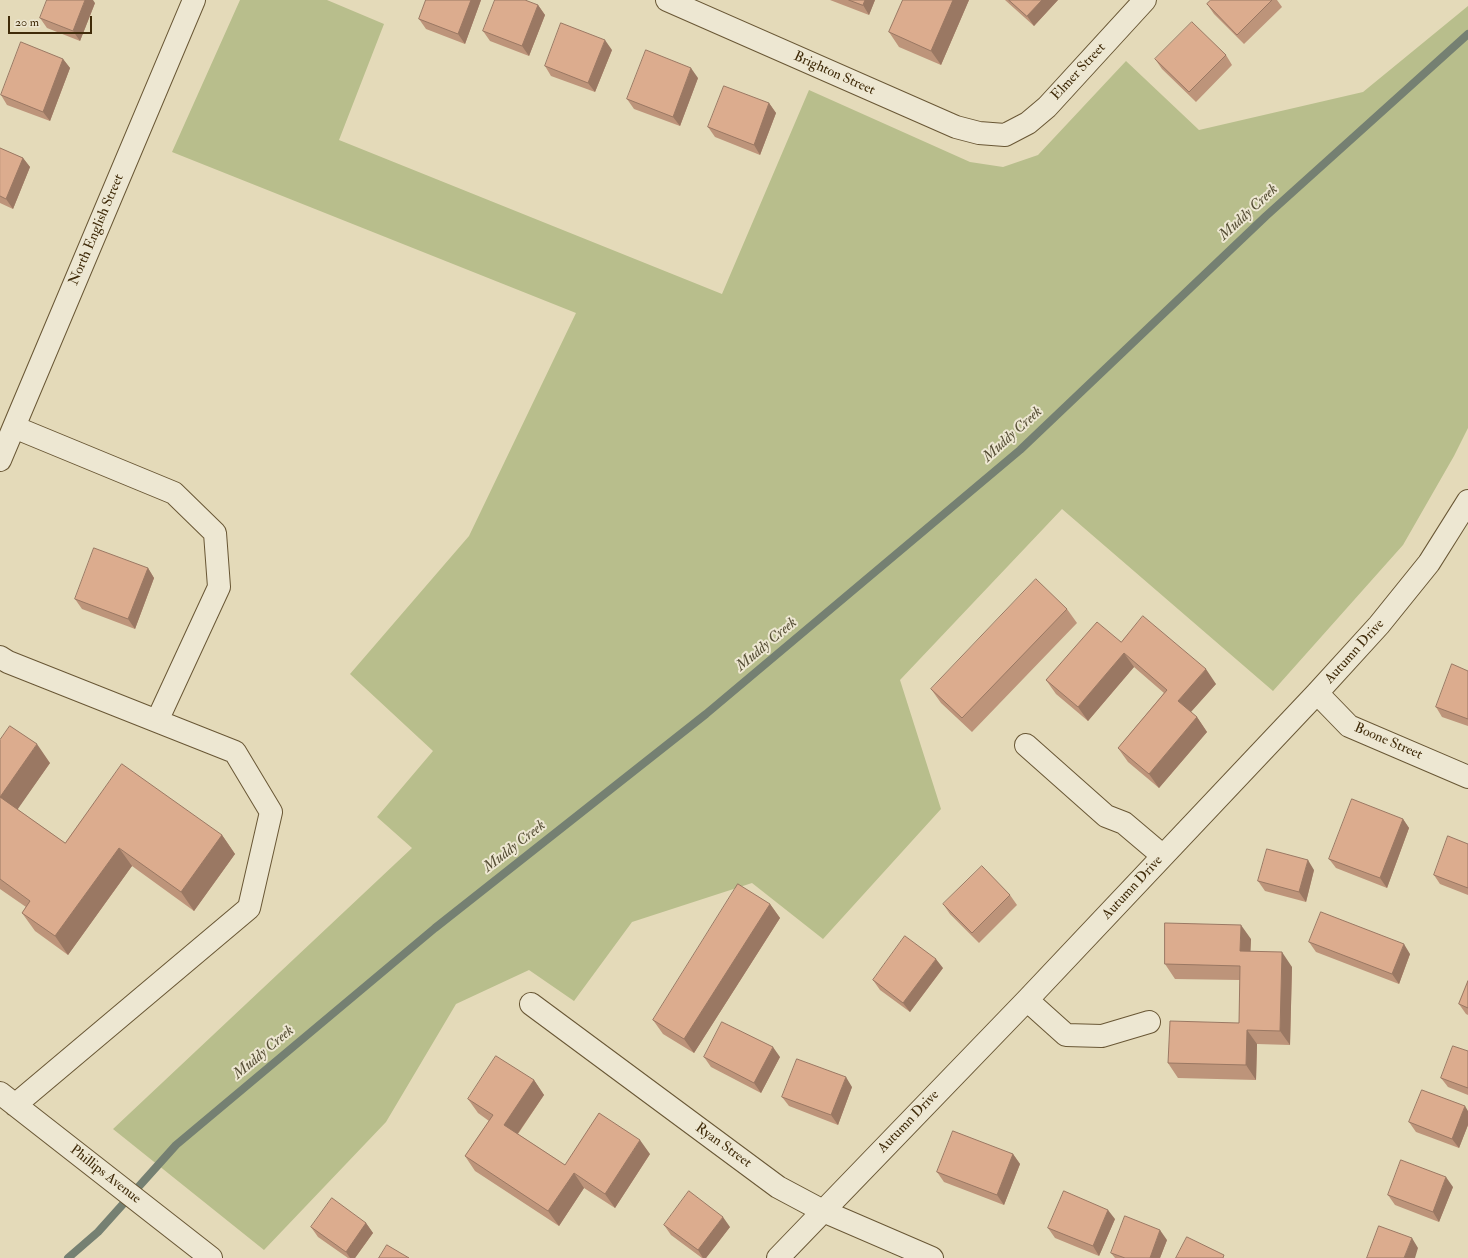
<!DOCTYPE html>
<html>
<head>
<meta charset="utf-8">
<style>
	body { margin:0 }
	#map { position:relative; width:1468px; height:1258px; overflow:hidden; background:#e4dab9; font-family:"IM FELL Double Pica",serif }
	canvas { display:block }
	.scale { position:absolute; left:8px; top:16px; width:84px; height:18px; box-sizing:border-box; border:2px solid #402b09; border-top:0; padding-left:5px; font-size:12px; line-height:14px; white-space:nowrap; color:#402b09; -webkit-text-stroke:3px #ede7d2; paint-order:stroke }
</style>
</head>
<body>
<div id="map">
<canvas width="1468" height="1258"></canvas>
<div class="scale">20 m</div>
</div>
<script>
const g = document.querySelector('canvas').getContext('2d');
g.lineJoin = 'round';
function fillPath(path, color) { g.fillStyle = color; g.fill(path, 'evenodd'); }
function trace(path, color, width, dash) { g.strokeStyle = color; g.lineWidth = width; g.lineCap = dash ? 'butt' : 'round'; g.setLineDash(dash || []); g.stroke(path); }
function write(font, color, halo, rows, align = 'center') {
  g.font = font + ' "IM FELL Double Pica",serif'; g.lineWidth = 4; g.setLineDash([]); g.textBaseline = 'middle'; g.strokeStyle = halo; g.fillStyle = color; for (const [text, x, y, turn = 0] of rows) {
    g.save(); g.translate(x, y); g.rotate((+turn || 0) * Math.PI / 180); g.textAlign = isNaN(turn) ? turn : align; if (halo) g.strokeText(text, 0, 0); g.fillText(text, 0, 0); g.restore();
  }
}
const green = new Path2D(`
	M240 0H327L384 24 339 140 722 294 809 90 970 162 1003 167 1038 155 1126 61 1199 130 1363 92 1468 6V428L1454 456 1403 545 1273 691 1062 509 900 680 941 809 823 939 752 883 632 922 574 1001 529 970 456 1004 386 1122 264 1250 113 1129 412 848 377 817 433 751 350 674 469 536 576 313 172 152Z`);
const stream = new Path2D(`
	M68 1258 98 1232 176 1145 435 928 706 714 1020 450 1266 216 1468 34`);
const minor = new Path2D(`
	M667 0 956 127 979 133 1005 135 1028 123 1047 107 1145 0
	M14 427 174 493 215 533 219 587 157 721
	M0 460 194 0
	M0 657 8 662 235 752 271 812 249 908 15 1105
	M1317 693 1349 726 1468 777
	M1026 745 1106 816 1124 823 1163 856
	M1027 1000 1066 1035 1102 1036 1149 1022
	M531 1004 778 1187 823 1211 932 1258
	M0 1093 211 1258
	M778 1258 1027 1000 1317 693 1379 625 1429 563 1468 501`);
const wall = new Path2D(`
	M426 0H481L465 44 426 29 419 19Z
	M830 0H875L869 15Z
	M903 0H969L941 65 899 47 889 32Z
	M1005 0H1058L1034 26Z
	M1211 0H1277L1282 7 1244 44 1214 14 1207 4Z
	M95 3 80 41 47 28 40 18Z
	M538 5 545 15 529 56 490 41 483 31Z
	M612 50 595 92 551 76 545 66Z
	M1226 55 1232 65 1196 102 1162 69 1155 59Z
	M63 59 70 68 50 121 7 105 1 95Z
	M698 78 680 126 634 109 627 99Z
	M769 103 776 113 760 155 715 137 708 127Z
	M0 148 23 158 30 167 13 209 0 203Z
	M148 568 154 578 135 629 82 609 75 599Z
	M1067 609 1077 623 972 732 941 703 931 689Z
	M1121 642 1216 684 1191 712 1197 717 1207 732 1159 788 1128 762 1118 748 1164 693 1134 667 1088 721 1056 694 1046 680Z
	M1468 671V726L1442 717 1436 707Z
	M0 740 50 763 17 809 65 843 222 835 235 854 194 911 132 866 68 955 35 931 22 913 26 907 0 889Z
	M1403 819 1409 828 1387 888 1336 868 1329 859Z
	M1468 844V895L1440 884 1434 875Z
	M1314 870 1306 902 1265 891 1258 881Z
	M1010 895 1017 905 979 943 950 914 943 904Z
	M770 904 780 918 694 1053 663 1034 653 1020Z
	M1251 939 1250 951 1292 967 1290 1045 1257 1044 1256 1080 1178 1078 1168 1063 1239 1023 1240 980 1175 979 1165 964Z
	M1309 942 1410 954 1399 984 1316 952Z
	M943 968 910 1012 880 990 873 980Z
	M1468 981V1015L1466 1014 1459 1004Z
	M1468 1051V1095L1448 1087 1441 1078Z
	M704 1057H780L761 1093 711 1067Z
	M534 1080 544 1095 518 1134 565 1165 650 1154 615 1208 584 1188 559 1226 475 1171 465 1156 489 1121 478 1113 468 1099Z
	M852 1087 838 1125 789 1106 782 1097Z
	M1468 1111V1125L1459 1148 1416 1132 1409 1122Z
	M1013 1154 1020 1164 1004 1205 944 1182 937 1172Z
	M1453 1187 1439 1222 1395 1205 1388 1195Z
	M1115 1219 1099 1256 1055 1238 1048 1228Z
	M366 1223 373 1233 355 1258H348L318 1237 311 1227Z
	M664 1225 730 1227 706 1258H702L671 1235Z
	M1167 1240 1160 1258H1115L1111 1253Z`);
const shadedWall = new Path2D(`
	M85 0H93L95 3 80 41 73 31Z
	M471 0H481L465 44 458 34Z
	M865 0H875L869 15 863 5Z
	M953 0H969L941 65 931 51Z
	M1042 0H1058L1034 26 1027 16Z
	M538 5 545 15 529 56 522 46Z
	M605 40 612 50 595 92 588 83Z
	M63 59 70 68 50 121 43 112Z
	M691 68 698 78 680 126 673 117Z
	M769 103 776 113 760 155 754 145Z
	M23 158 30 167 13 209 6 199Z
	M148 568 154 578 135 629 128 619Z
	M1124 653 1134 667 1088 721 1078 707Z
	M1206 669 1216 684 1188 715 1178 701Z
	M1197 717 1207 732 1159 788 1149 774Z
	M37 744 50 763 13 816 0 797Z
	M1403 819 1409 828 1387 888 1380 878Z
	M222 835 235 854 194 911 181 892Z
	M119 848 132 866 68 955 55 936Z
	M1308 860 1314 870 1306 902 1299 892Z
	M770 904 780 918 694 1053 684 1039Z
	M1241 925 1251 939 1250 965 1240 951Z
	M1404 944 1410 954 1399 984 1392 974Z
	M1282 952 1292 967 1290 1045 1280 1031Z
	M936 959 943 968 910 1012 903 1003Z
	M1247 1030 1257 1044 1256 1080 1246 1065Z
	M773 1047 780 1057 761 1093 754 1083Z
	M846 1077 852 1087 838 1125 831 1115Z
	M534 1080 544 1095 514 1139 504 1125Z
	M1465 1106 1468 1111V1125L1459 1148 1452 1139Z
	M640 1140 650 1154 615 1208 605 1194Z
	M1013 1154 1020 1164 1004 1205 997 1195Z
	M574 1173 584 1188 559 1226 548 1211Z
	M1446 1177 1453 1187 1439 1222 1433 1212Z
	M1108 1210 1115 1219 1099 1256 1093 1246Z
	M723 1217 730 1227 706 1258H703L698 1250Z
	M366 1223 373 1233 355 1258H350L346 1252Z
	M1160 1230 1167 1240 1160 1258H1150Z
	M1412 1238 1418 1248 1415 1258H1404Z`);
const building = new Path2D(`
	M47 0H85L73 31 40 18Z
	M426 0H471L458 34 419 19Z
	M495 0H525L538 5 522 46 483 31Z
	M849 0H865L863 5Z
	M903 0H953L931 51 889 32Z
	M1009 0H1042L1027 16Z
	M1211 0H1272L1237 35 1207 4Z
	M1192 22 1226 55 1189 92 1155 59Z
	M561 23 605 40 588 83 545 66Z
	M21 42 63 59 43 112 1 95Z
	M646 50 691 68 673 117 627 99Z
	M724 86 769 103 754 145 708 127Z
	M0 148 23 158 6 199 0 196Z
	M94 548 148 568 128 619 75 599Z
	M1036 579 1067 609 962 718 931 689Z
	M1143 616 1206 669 1178 701 1197 717 1149 774 1118 748 1167 690 1124 653 1078 707 1046 680 1097 622 1121 642Z
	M1452 664 1468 671V719L1436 707Z
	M10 726 37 744 0 797V740Z
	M122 764 222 835 181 892 119 848 55 936 22 913 30 901 0 879V797L65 843Z
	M1352 799 1403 819 1380 878 1329 859Z
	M1448 836 1468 844V888L1434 875Z
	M1267 849 1308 860 1299 892 1258 881Z
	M982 866 1010 895 972 933 943 904Z
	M738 884 770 904 684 1039 653 1020Z
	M1321 912 1404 944 1392 974 1309 942Z
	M1165 923 1241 925 1240 951 1282 952 1280 1031 1247 1030 1246 1065 1168 1063 1170 1021 1239 1023 1240 966 1165 964Z
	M905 936 936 959 903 1003 873 980Z
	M1468 981V1008L1459 1004Z
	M722 1022 773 1047 754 1083 704 1057Z
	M1453 1046 1468 1051V1088L1441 1078Z
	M496 1056 534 1080 504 1125 565 1165 599 1113 640 1140 605 1194 574 1173 548 1211 465 1156 493 1115 468 1099Z
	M797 1059 846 1077 831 1115 782 1097Z
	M1422 1090 1465 1106 1452 1139 1409 1122Z
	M953 1131 1013 1154 997 1195 937 1172Z
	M1401 1160 1446 1177 1433 1212 1388 1195Z
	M689 1191 723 1217 698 1250 664 1225Z
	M1064 1191 1108 1210 1093 1246 1048 1228Z
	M332 1198 366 1223 346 1252 311 1227Z
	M1125 1216 1160 1230 1150 1258H1125L1111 1253Z
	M1379 1226 1412 1238 1404 1258H1367Z
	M1187 1237 1224 1255 1223 1258H1176Z
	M387 1245 409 1258H379Z`);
const streetNames = [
	["Elmer Street",1079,72,-47],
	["Brighton Street",834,74,24],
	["North English Street",97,230,-67],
	["Autumn Drive",1355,652,-48],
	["Boone Street",1388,742,23],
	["Autumn Drive",1133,888,-47],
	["Autumn Drive",909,1122,-46],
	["Ryan Street",723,1146,36],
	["Phillips Avenue",105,1175,38]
];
const waterNames = [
	["Muddy Creek",1249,213,-43],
	["Muddy Creek",1013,435,-42],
	["Muddy Creek",767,645,-40],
	["Muddy Creek",515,847,-38],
	["Muddy Creek",264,1053,-40]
];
fillPath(green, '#b8be8c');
trace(stream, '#758072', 8);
trace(minor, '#695735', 24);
trace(minor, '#ede7d2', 22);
fillPath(wall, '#bd947a');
fillPath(shadedWall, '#9a7863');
fillPath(building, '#dcac8e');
trace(building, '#9a7863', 1);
write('14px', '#402b09', '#ede7d2', streetNames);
write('italic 15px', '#564e35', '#ede7d2', waterNames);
</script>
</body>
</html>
